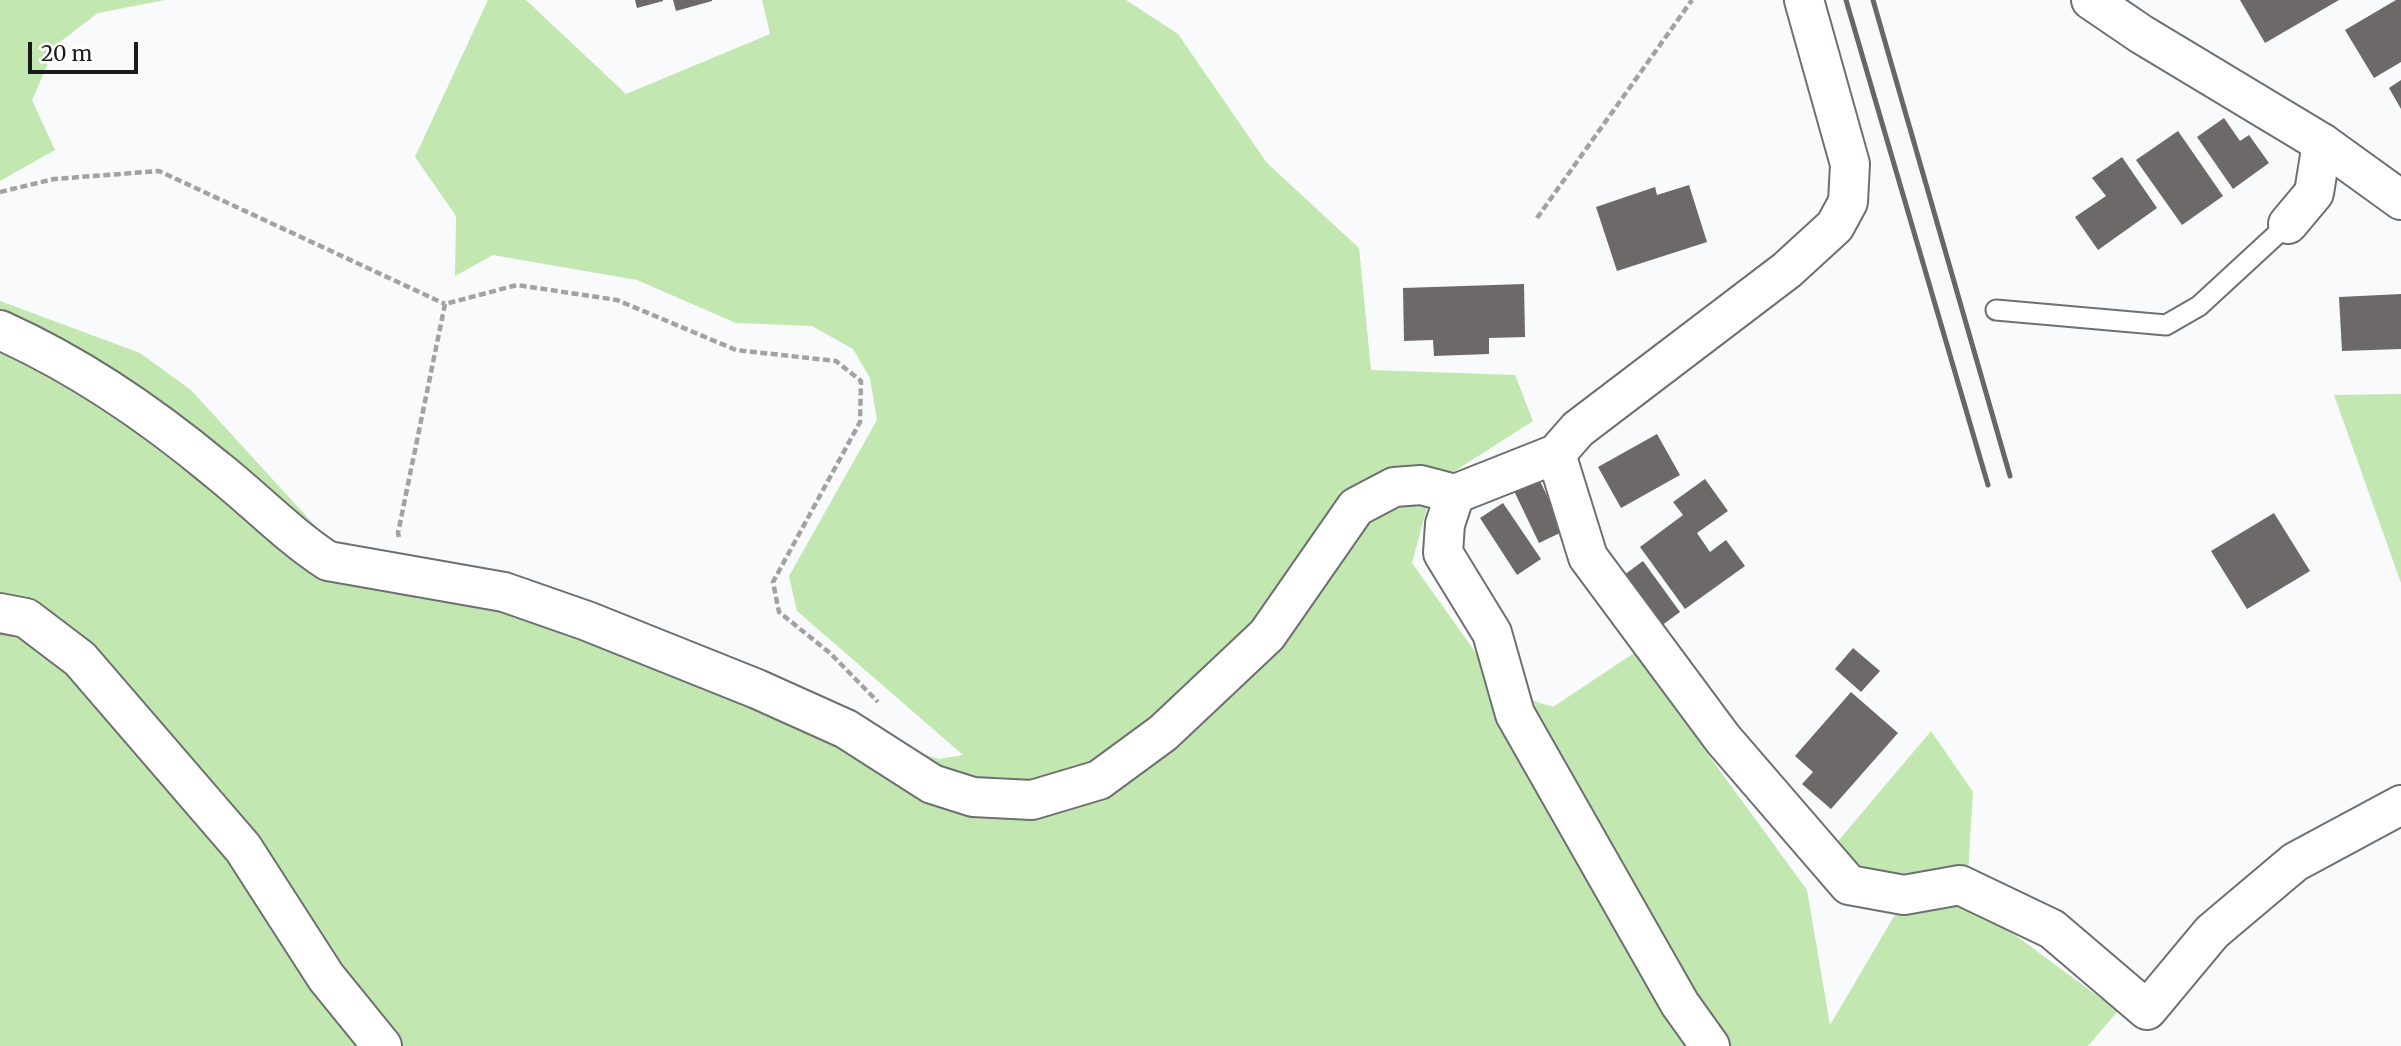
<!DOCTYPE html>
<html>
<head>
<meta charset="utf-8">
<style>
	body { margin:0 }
	#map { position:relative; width:2401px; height:1046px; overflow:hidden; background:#f8fafc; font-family:Merriweather,serif }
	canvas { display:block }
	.scale { position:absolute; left:28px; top:42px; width:110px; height:32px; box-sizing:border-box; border:4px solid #191a1a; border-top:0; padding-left:9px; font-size:21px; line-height:24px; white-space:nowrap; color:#191a1a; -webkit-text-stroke:5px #fff; paint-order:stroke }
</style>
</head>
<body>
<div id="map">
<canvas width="2401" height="1046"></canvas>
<div class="scale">20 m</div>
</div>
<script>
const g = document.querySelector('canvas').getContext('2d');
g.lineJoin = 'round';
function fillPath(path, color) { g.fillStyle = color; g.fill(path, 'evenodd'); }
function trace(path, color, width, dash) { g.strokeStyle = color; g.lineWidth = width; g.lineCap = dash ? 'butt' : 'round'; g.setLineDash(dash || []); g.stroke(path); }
const green = new Path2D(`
	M0 0H165L98 13 56 45 32 100 55 150 0 181Z
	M488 0H526L626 94 770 34 762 0H1126L1178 34 1267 163 1359 248 1371 370 1515 375 1533 421 1433 485 1412 563 1503 691 1553 707 1634 653 1807 890 1830 1025 1896 913 1834 846 1931 731 1973 792 1966 907 2015 935 2118 1011 2088 1046H0V301L140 353 191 390 350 564 548 610 724 689 939 759 963 755 797 611 789 576 877 420 870 378 853 349 812 326 736 323 637 280 493 255 455 276 456 216 415 157Z
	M2401 394V583L2334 395Z`);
const building = new Path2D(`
	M635 0H663V1L637 8Z
	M673 0H712V1L676 11Z
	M2240 0H2339L2265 43Z
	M2396 0H2401V62L2374 78 2345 30Z
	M2401 80V109L2389 88Z
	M2224 118 2240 141 2249 135 2269 163 2233 189 2197 137Z
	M2178 131 2223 196 2182 225 2136 160Z
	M2122 157 2157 208 2098 250 2075 217 2106 196 2092 178Z
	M1689 185 1707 242 1617 271 1596 207 1655 187 1657 195Z
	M1524 284 1525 337 1489 338V354L1434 356 1433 340 1404 341 1403 288Z
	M2401 294V349L2342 351 2339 297Z
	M1657 434 1680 475 1621 508 1598 467Z
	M1539 479 1564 531 1539 543 1514 491Z
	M1705 479 1728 511 1697 533 1710 552 1726 540 1745 566 1685 609 1640 547 1683 515 1673 502Z
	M1503 503 1541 559 1517 575 1480 518Z
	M2274 513 2310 571 2247 609 2211 551Z
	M1643 561 1680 612 1661 626 1624 575Z
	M1853 648 1880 671 1861 692 1835 669Z
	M1851 692 1898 733 1831 809 1802 784 1813 772 1795 756Z`);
const path = new Path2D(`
	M0 192 54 179 159 171 445 304
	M1537 218 1692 0
	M399 537 398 533 445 304 517 285 617 300 736 350 836 361 861 381 860 422 773 582 779 612 830 653 878 702`);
const lane = new Path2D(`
	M1996 310 2166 325 2199 306 2288 224`);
const street = new Path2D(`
	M2288 224 2314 193 2322 143
	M0 330C78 365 150 414 216 469 254 499 288 535 328 561L504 592 587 621 757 689 846 729 932 784 973 797 1032 800 1099 780 1163 733 1267 635 1356 507 1394 487 1421 485 1455 494 1556 454 1578 429 1787 270 1835 226 1848 202 1850 164 1804 0
	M1556 454 1588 557 1723 739 1849 885 1904 895 1960 885 2052 929 2147 1010 2212 932 2295 862 2401 805
	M1455 494 1445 524 1443 553 1492 633 1515 714 1680 1004 1710 1046
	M0 613 26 618 80 659 243 848 326 977 382 1046`);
const secondary = new Path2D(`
	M2091 0 2141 34 2322 143 2401 200`);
const rail = new Path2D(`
	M1846 0 1988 485
	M1873 0 2010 476`);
fillPath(green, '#c3e7b0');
fillPath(building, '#6c6968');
trace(lane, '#6d6f70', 23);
trace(street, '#6d6f70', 42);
trace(secondary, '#6d6f70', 42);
trace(path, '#a1a2a4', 4.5, [7, 3.5]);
trace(lane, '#fff', 19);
trace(street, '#fff', 38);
trace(secondary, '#fff', 38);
trace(rail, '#666768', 5);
</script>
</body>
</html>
